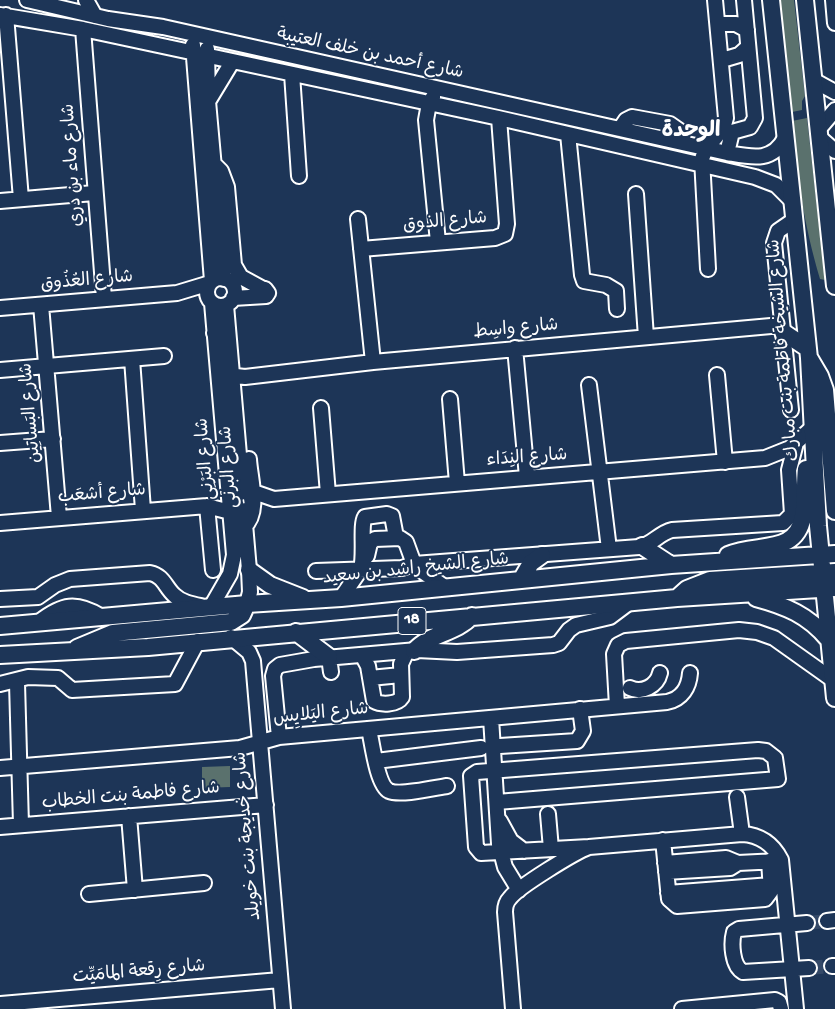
<!DOCTYPE html>
<html>
<head>
<meta charset="utf-8">
<style>
	body { margin:0 }
	canvas { display:block; background:#1d3557 }
</style>
</head>
<body>
<canvas width="835" height="1009"></canvas>
<script>
const g = document.querySelector('canvas').getContext('2d');
g.lineJoin = 'round';
function fillPath(path, color) { g.fillStyle = color; g.fill(path, 'evenodd'); }
function trace(path, color, width, dash) { g.strokeStyle = color; g.lineWidth = width; g.lineCap = dash ? 'butt' : 'round'; g.setLineDash(dash || []); g.stroke(path); }
function write(font, color, halo, rows, align = 'center') {
  g.font = font + ' "Gochi Hand","Playpen Sans Arabic",sans-serif'; g.lineWidth = 4; g.setLineDash([]); g.textBaseline = 'middle'; g.strokeStyle = halo; g.fillStyle = color; for (const [text, x, y, turn = 0] of rows) {
    g.save(); g.translate(x, y); g.rotate((+turn || 0) * Math.PI / 180); g.textAlign = isNaN(turn) ? turn : align; if (halo) g.strokeText(text, 0, 0); g.fillText(text, 0, 0); g.restore();
  }
}
const green = new Path2D(`
	M780 0H794L805 96 802 101V110L792 112Z
	M807 118 825 280 820 279C804 224 797 178 792 121Z
	M230 766V787L202 788V767Z`);
const minorTunnel = new Path2D(`
	M807 923 827 921
	M809 968 832 966`);
const minor = new Path2D(`
	M27 0 108 19 163 27 727 153C751 157 772 163 785 138
	M86 0 95 16
	M833 0 835 23
	M0 15 83 29 499 118 755 177 776 185 792 201
	M6 15 21 199
	M718 24H736L747 30
	M83 29 104 298
	M193 45 212 281
	M207 49 208 101 224 279
	M722 60 739 55 748 47
	M292 74 299 176
	M813 80 835 92
	M433 97 428 109 426 120 438 242
	M209 100 232 62
	M620 129 626 120 632 117 670 124 680 131 685 143
	M818 130 835 110
	M568 134 582 275 584 281 606 285 616 291 617 309
	M819 137 835 151
	M727 153 732 132 750 127 755 118 744 0
	M213 163 221 171 227 187 234 265 241 277 263 289
	M636 194 646 337
	M0 201 94 193
	M358 219 373 362
	M361 249 495 238 505 234 507 224 499 118
	M708 269 702 159C706 142 723 136 726 118L715 0
	M207 292a14 14 0 1 1 28 0a14 14 0 1 1-28 0Z
	M233 298 266 296 268 293 265 289
	M41 305 59 517
	M226 305 249 570 250 592 247 604
	M0 308 177 293 210 283
	M214 333 220 345 223 368 236 376 245 377 373 362 782 325
	M515 348 527 477
	M132 359 143 510
	M0 370 164 356
	M717 375 725 462
	M589 385 609 549
	M450 399 457 483
	M321 408 328 494
	M791 410 774 243 778 231 794 220
	M0 443 53 439
	M251 491 274 499 765 458 790 448 812 428
	M207 506 213 570
	M0 523 207 506 230 512
	M244 527C261 512 250 479 249 459
	M367 556 370 543 375 539 400 538 406 542 414 564
	M412 564 446 588
	M361 569C365 554 360 525 365 517L387 514 392 516 396 537
	M316 571 402 568 414 564 639 547C652 545 659 533 672 530L783 523 792 514 789 470 796 443
	M341 598 361 569 366 566
	M0 599 38 597 55 585 70 579 150 573C164 576 165 587 174 595 181 602 191 604 201 606
	M211 607 230 574 234 555 212 303
	M39 622C62 604 76 601 102 617
	M231 637 249 652 253 661 283 1009
	M362 655 368 666 374 701C381 705 397 705 402 697L401 664 407 651
	M329 657 331 672
	M370 678 401 675
	M17 683 21 825
	M0 684 28 677 58 678 72 690 175 684 198 641
	M630 688C642 694 657 686 660 673
	M617 706 614 654 618 645 626 641 739 630 757 632 774 638 833 680
	M491 718 499 844 505 867 519 890
	M369 729C372 742 377 785 389 791 400 796 434 788 447 786
	M279 737 273 676 275 669 280 665 314 659 417 650 457 652 553 645 559 643 569 630 576 625 610 617 630 602
	M500 746 577 741 583 731 580 709
	M376 761 481 748
	M0 768 240 748 279 737 667 702C682 699 689 687 690 673
	M737 797 742 834
	M497 802 778 779 775 758 766 751 758 750 477 772 471 776 476 847 481 853 589 847
	M548 814 551 849
	M129 816 135 890
	M500 821 511 841 524 851
	M0 827 266 805
	M663 840 669 899 677 906 765 899 771 891 769 861
	M665 863 726 858 738 863
	M666 872 730 868 738 863 778 861
	M668 893 771 885
	M89 894 204 883
	M827 921 835 920
	M807 923 739 929 734 932C731 943 732 966 743 972L809 968
	M832 966H835
	M1 1004 280 980
	M513 1009 505 912C505 907 506 902 510 898 518 887 575 852 589 847L742 834C760 835 773 844 781 860L796 1009
	M682 1009 775 1000 779 1002 781 1009`);
const major = new Path2D(`
	M771 0 809 358 818 526 835 698
	M805 0 835 286
	M783 332 807 348
	M810 359 820 376 825 390 835 511
	M642 546 671 565
	M728 555C758 542 796 556 803 516 806 501 804 485 806 469
	M249 570 270 585 303 598
	M521 580 531 563 542 555
	M677 598 687 589 710 580 835 572
	M756 598C786 606 808 615 828 639
	M0 626 247 604 341 598 671 565 835 554
	M296 632 329 657
	M77 648 113 633 231 622 242 615 247 604
	M414 651C430 633 455 634 472 616
	M0 655 148 647 677 598 835 588`);
const shields = [
	[412,621,28]
];
const shieldNames = [
	["18",412,621]
];
const streetNames = [
	["شارع أحمد بن خلف العتيبة",370,55,12],
	["شارع ماء بن دري",74,165,-94],
	["شارع الذوق",445,223,-5],
	["شارع العُذُوق",87,282,-5],
	["شارع واسِط",516,330,-5],
	["شارع الشيخة فاطمة بنت مبارك",785,350,-95],
	["شارع البَساتِين",32,413,-95],
	["شارع البَرْنِي",207,459,-95],
	["شارع النِدَاء",527,459,-4],
	["شارع البرني",230,467,-94],
	["شارع أشعَب",102,495,-5],
	["شارع الشيخ راشد بن سعيد",416,570,-6],
	["شارع اليَلايِس",321,715,-6],
	["شارع فاطمة بنت الخطاب",131,797,-5],
	["شارع خديجة بنت خويلد",249,836,-95],
	["شارع رِقعة المامَيِّت",139,973,-5]
];
const districtNames = [
	["الوحدة",691,133]
];
fillPath(green, '#5a716d');
trace(minorTunnel, '#344968', 14, [14, 7]);
trace(minor, '#fff', 18);
trace(major, '#fff', 20);
trace(minor, '#1d3557', 14);
trace(major, '#1d3557', 16);
for (const [x, y, w] of shields) { const box = new Path2D(); box.roundRect(x - w / 2, y - 13.5, w, 27, 4); g.fillStyle = '#1d3557'; g.fill(box); trace(box, '#fff', 1); }
write('bold 16px', '#fff', null, shieldNames);
write('18px', '#fff', '#1d3557', streetNames);
write('bold 22px', '#fff', '#1d3557', districtNames);
</script>
</body>
</html>
